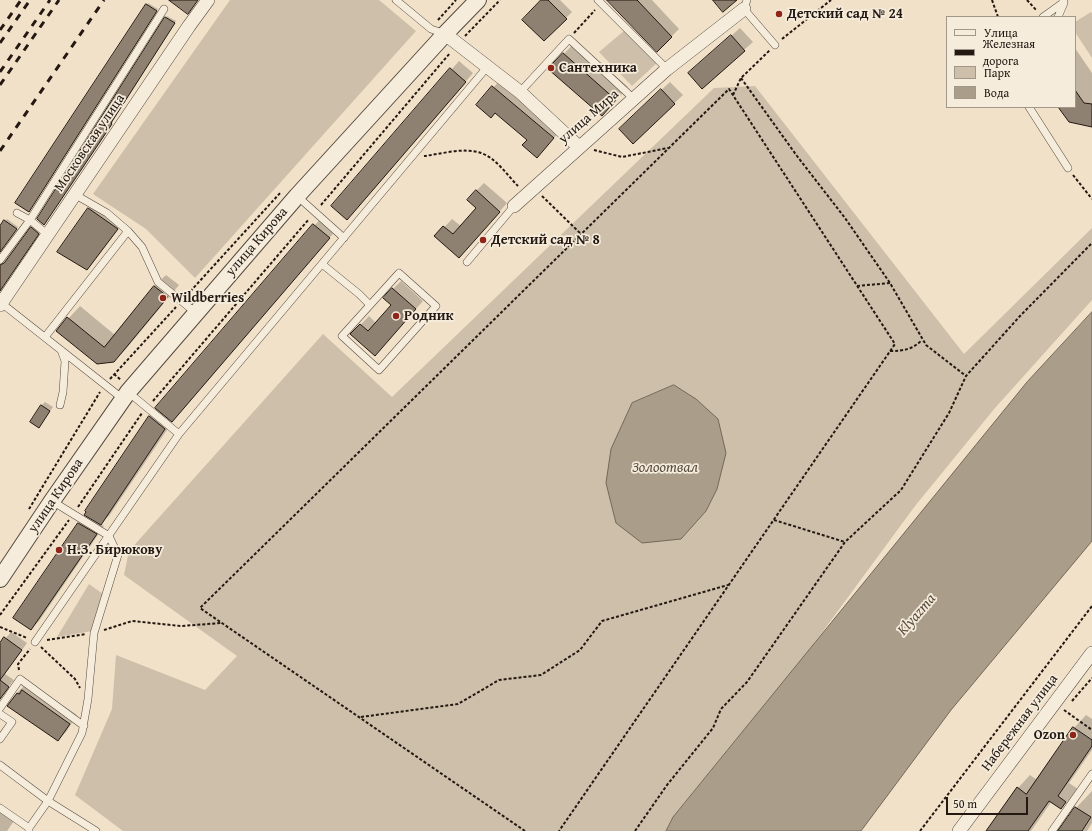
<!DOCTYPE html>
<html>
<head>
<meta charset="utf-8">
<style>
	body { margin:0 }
	#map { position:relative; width:1092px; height:831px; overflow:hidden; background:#f0e1c8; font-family:"Gentium Book Plus",serif }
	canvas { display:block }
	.legend { position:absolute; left:946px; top:16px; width:130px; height:92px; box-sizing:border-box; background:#f5ecdb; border:1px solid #a1978b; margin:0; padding:5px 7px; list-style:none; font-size:12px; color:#231812 }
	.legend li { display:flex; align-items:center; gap:8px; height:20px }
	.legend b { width:20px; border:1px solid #a1978b }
	.scale { position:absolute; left:946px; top:797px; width:82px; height:18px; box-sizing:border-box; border:2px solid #231812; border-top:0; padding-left:5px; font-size:12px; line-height:14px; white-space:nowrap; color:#231812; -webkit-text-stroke:3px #f5ecdb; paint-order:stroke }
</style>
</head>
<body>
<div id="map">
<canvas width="1092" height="831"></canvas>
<ul class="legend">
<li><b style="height:5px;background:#f5ecdb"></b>Улица</li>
<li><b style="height:5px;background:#231812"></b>Железная дорога</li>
<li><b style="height:11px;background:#cdbfa9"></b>Парк</li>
<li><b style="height:11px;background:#aa9d8a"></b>Вода</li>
</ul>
<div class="scale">50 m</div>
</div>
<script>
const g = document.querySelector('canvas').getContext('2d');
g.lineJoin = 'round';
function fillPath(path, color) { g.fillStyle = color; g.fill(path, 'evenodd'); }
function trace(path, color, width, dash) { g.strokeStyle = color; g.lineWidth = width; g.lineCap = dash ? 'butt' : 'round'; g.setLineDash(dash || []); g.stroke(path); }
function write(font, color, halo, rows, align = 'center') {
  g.font = font + ' "Gentium Book Plus",serif'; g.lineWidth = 3.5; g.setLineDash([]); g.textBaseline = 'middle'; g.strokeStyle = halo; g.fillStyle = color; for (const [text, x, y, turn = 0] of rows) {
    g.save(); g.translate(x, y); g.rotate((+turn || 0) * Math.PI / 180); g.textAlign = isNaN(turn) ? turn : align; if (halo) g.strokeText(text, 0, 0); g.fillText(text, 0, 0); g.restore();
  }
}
const green = new Path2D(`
	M230 0H379L416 31 195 278 146 229 93 194Z
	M1091 12 1092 14V58L1075 32V22Z
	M625 30 657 63 632 86 599 52Z
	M755 86 964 354 1092 228V300L995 408 915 506 804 657 675 814 667 831H123L75 795 112 709 116 655 205 690 237 656 124 575 129 551 323 334 392 397 714 88Z
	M89 584 103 594 92 631 57 637Z`);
const water = new Path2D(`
	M1092 312V541L951 710 861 831H666L673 817 1027 382Z
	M674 385 696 399 718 419 726 453 717 489 706 511 681 539 642 543 616 523 606 483 611 449 632 403Z`);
const shadow = new Path2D(`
	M543 0H560L572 12 544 40Z
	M609 0H652L679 29 671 37Z
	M148 3 158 9 31 209 147 5Z
	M167 16 176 21 112 121 113 122 44 224 38 219Z
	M740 28 753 42 702 87 689 73Z
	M576 41 628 87 614 103 550 69Z
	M1075 48 1092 73V126L1060 107H1075Z
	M459 61 473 73 355 211 332 206Z
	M501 79 561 130 537 157 528 140 495 112 478 105Z
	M670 82 683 95 633 142 628 121Z
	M484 183 507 203 467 249 436 236 452 219 461 226 477 208 476 191Z
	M92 205 121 225 91 265 89 209Z
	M322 217 337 229 173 421 109 516 100 524 104 526 39 621 31 629 79 524 87 516 88 512 86 511 150 416Z
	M7 219 18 227 0 251V228Z
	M33 226 40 232 0 290V263L4 264Z
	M166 275 179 285 126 349 114 361 57 331 80 306 115 335 154 286Z
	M401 281 423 301 383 346 352 334 369 316 376 323 393 305V289Z
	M45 402 53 407 39 427 41 406Z
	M11 632 27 643 5 674 14 680 0 698V645Z
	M30 683 77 715 66 732 58 740 9 706 17 693 25 685Z
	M1086 715 1092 719V750L1069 783 1078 789 1074 795 1061 808 1052 801 1031 831H990L1018 788 1030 775 1037 780 1074 728Z
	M1092 791V823L1087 831H1056L1066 821 1076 808Z
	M0 807 16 818 7 831H0Z`);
const building = new Path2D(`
	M169 0H198L188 14Z
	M541 0H548L567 19 544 41 522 20Z
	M607 0H637L672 37 657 52Z
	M713 0H737L723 12Z
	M146 4 157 11 29 212 15 203Z
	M165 17 175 23 111 123 112 124 44 225 37 219Z
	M731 35 745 51 702 89 688 73Z
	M563 53 616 100 602 116 548 69Z
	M450 68 466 82 347 220 331 206Z
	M492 86 554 138 537 158 522 145 527 140 495 113 491 118 476 105Z
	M661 89 675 104 633 144 619 129Z
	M1075 90 1084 103 1092 104V127L1069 122 1058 107H1075Z
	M476 190 500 212 459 258 434 236 443 226 453 234 476 208 467 200Z
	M88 208 118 229 87 270 57 252Z
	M4 220 17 229 0 252V226Z
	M313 224 330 238 172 422 155 408Z
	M31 227 39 234 0 291V265L4 263Z
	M154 286 168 297 114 362 97 364 56 331 67 317 104 347Z
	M392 288 416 309 375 356 350 334 360 324 368 331 391 305 383 298Z
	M41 405 50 411 39 428 30 422Z
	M149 416 165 429 101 525 84 515 86 512 85 511Z
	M78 523 97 534 31 630 13 618Z
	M4 637 22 650 0 680V643Z
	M0 680 9 687 0 699Z
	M22 690 70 724 58 741 7 706 17 693 19 694Z
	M1073 727 1092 740V746L1058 796 1066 802 1061 809 1049 801 1028 831H986L1017 787 1026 794Z
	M1075 807 1091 817 1082 831H1058Z`);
const path = new Path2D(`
	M992 0 998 17
	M1027 0 1037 11
	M438 20 456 0
	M574 33 595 10
	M465 36 500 0
	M782 39 831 0
	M741 78 797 156 845 218 890 283 926 345 966 376
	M733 95 741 78 770 50
	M594 150 622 157 668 148
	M424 156C442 154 463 147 481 153 496 158 507 175 518 186
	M1073 175 1092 199
	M542 196 581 234
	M321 205 450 53
	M857 286 890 283
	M187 295 281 192
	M890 351C904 351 913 349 922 340
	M114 374 121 380
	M110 379 176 307
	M153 401 309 219
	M78 507 142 413
	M29 509 100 392
	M774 520 845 542
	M0 615 69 520
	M0 627 27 638
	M104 630 132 621 181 626 221 623
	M47 640 86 634
	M41 647 75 679 80 688
	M19 670 18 664 30 649
	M1072 701 1092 678
	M1064 710 1092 730
	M361 717 458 704 499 680 541 675 580 650 602 621 728 585
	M525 831 200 608 729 89 895 344 559 831
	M635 831 667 785 713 728 721 709 747 682 845 542 901 490 949 413 966 376 1020 316 1092 243
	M920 831 1092 606`);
const service = new Path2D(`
	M396 0 431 29 445 34
	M598 0 667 69
	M747 0 744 9 775 45
	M1043 17 1064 2 1063 0
	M1058 17 1064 3
	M520 92 569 39 634 99
	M1029 107 1068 168
	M74 194 107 213 128 231 142 247 158 282 196 313
	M297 196 344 238
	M17 213 30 220 47 234
	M0 260 30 220 164 9
	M467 262 514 206
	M322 264 359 294 370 305
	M399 273 436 306 379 370 342 336Z
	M0 302 123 399
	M45 337 128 231
	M128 392 179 434
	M60 405 63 392 65 361 61 350
	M35 642 179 434 488 66
	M0 708 20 679 84 726
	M0 714 12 722 0 739
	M0 765 48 801 96 831
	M0 808 29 828
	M29 831V828L48 801 82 733 88 699 94 633 118 555 109 536 52 501
	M1052 831 1092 774`);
const minor = new Path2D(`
	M445 34 520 92 579 147
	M514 206 667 69 744 9
	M0 305 189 26 208 0
	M959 831 1092 653`);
const tertiary = new Path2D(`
	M0 579 52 501 128 392 297 196 445 34 478 0`);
const rail = new Path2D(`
	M0 30 21 0
	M0 43 30 0
	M0 72 50 0
	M0 85 59 0
	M0 151 104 0`);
const markers = [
	[779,14,4,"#8f2418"],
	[551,68,4,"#8f2418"],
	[483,240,4,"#8f2418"],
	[163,298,4,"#8f2418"],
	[396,316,4,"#8f2418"],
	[59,550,4,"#8f2418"],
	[1073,735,4,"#8f2418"]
];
const poiNames = [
	["Детский сад № 24",787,14],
	["Сантехника",559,68],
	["Детский сад № 8",491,240],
	["Wildberries",171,298],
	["Родник",404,316],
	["Н.З. Бирюкову",67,550],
	["Ozon",1065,735,"right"]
];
const streetNames = [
	["улица Мира",589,117,-41],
	["Московская улица",90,143,-56],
	["улица Кирова",257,242,-49],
	["улица Кирова",56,496,-56],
	["Набережная улица",1020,723,-53]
];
const waterNames = [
	["Золоотвал",665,468],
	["Klyazma",917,615,-49]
];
fillPath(green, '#cdbfa9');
fillPath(water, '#aa9d8a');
trace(water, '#74685a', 1);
fillPath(shadow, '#0003');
fillPath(building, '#8e8171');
trace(building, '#231812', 1);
trace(service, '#564a40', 8);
trace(minor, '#564a40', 14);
trace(tertiary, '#564a40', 18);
trace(path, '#231812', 2, [3, 2]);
trace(service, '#f5ecdb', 7);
trace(minor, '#f5ecdb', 13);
trace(tertiary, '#f5ecdb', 16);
trace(rail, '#231812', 3, [7, 7]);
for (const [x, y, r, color] of markers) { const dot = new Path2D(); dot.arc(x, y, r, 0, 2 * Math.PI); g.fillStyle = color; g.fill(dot); trace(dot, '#f5ecdb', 1.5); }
write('bold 14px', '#231812', '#f5ecdb', poiNames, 'left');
write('14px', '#231812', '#f5ecdb', streetNames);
write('italic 15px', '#594d42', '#f5ecdb', waterNames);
</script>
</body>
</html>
